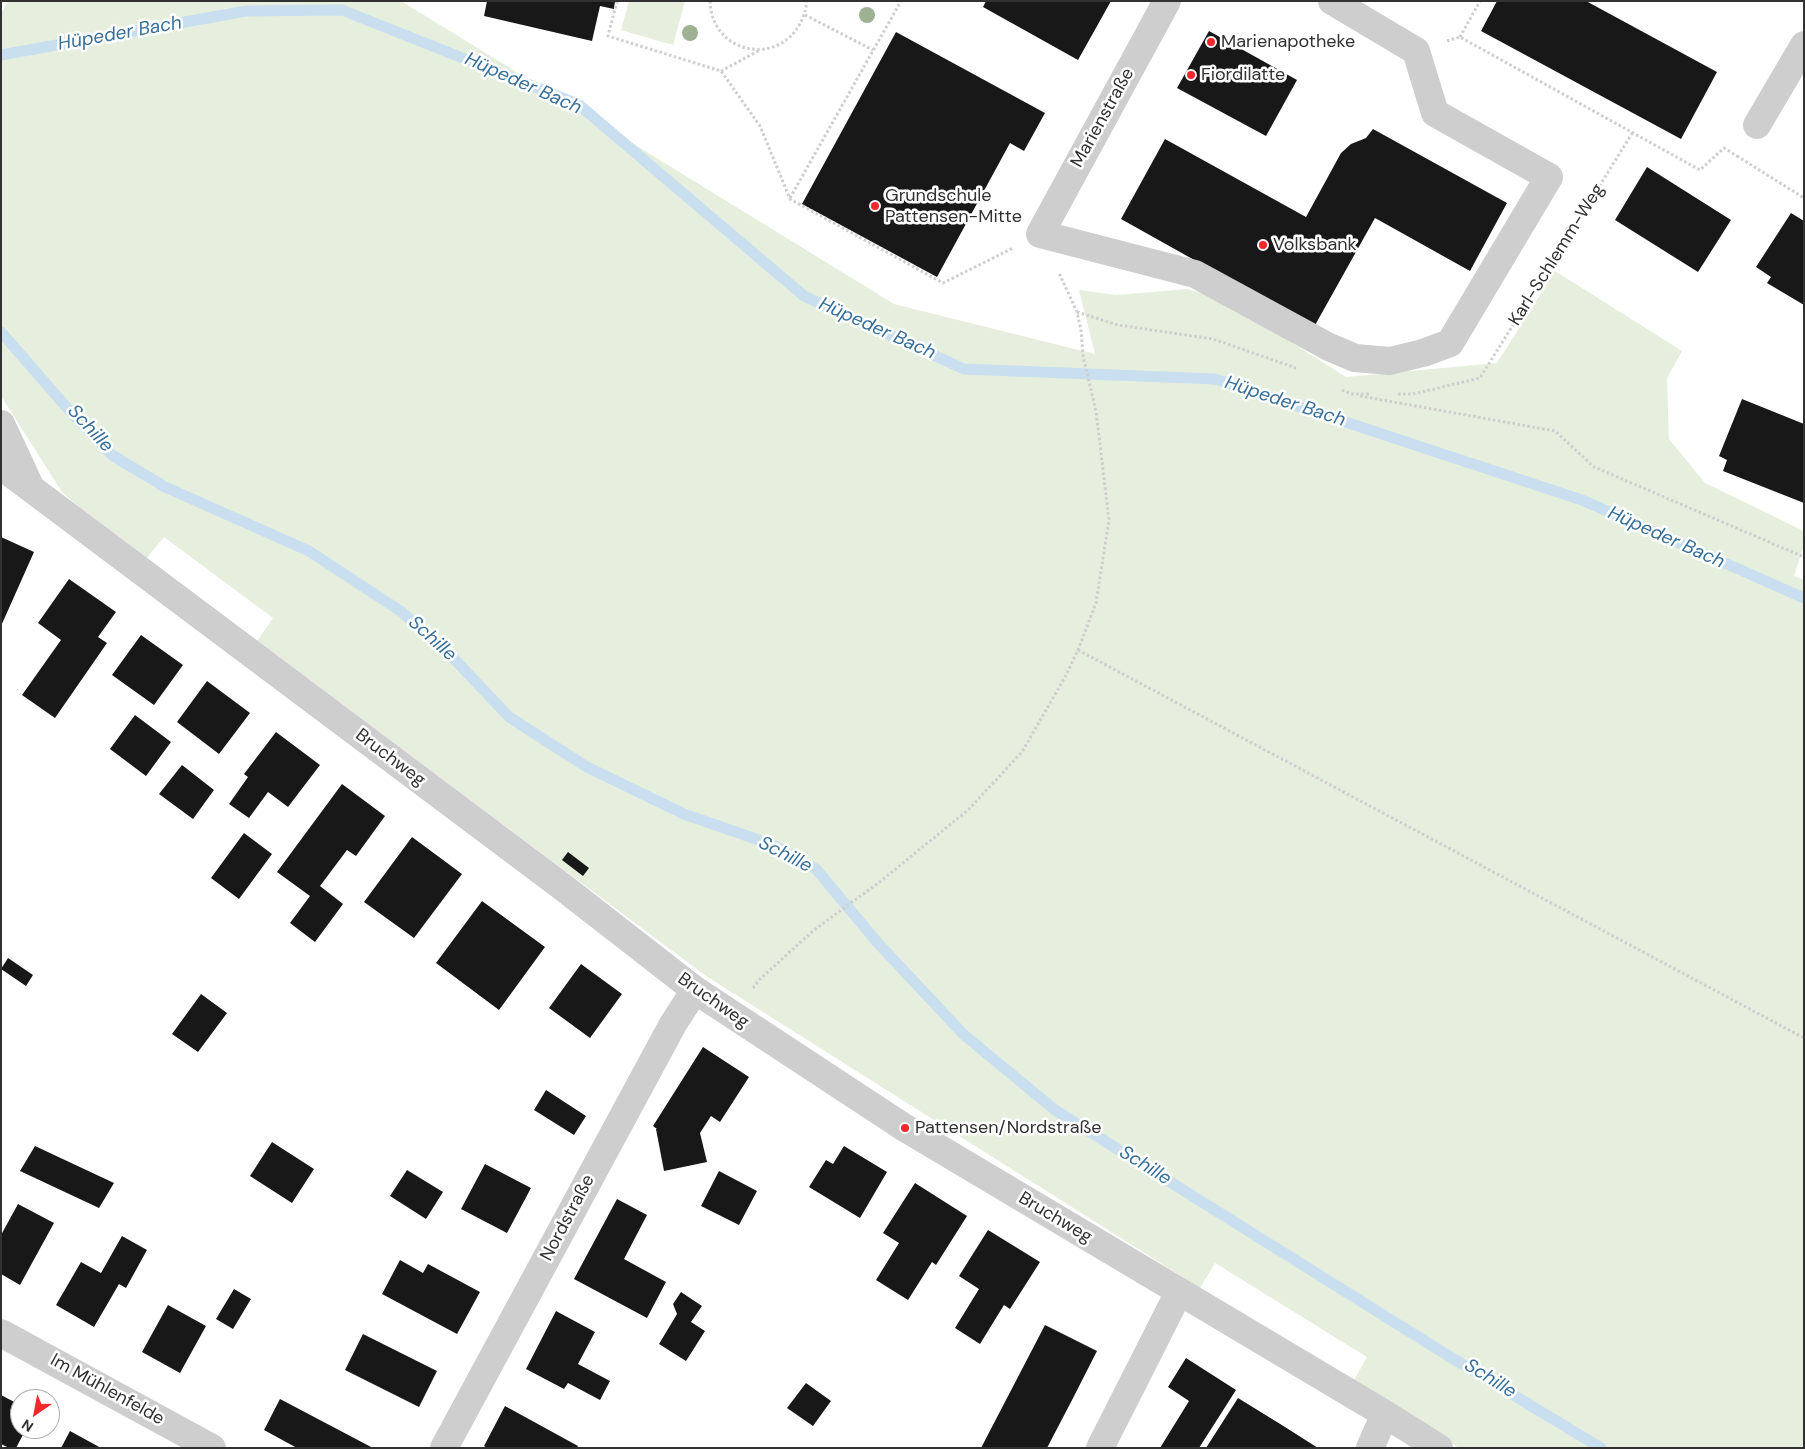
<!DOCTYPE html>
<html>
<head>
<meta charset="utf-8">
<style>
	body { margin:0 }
	#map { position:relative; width:1805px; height:1449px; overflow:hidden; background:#fff; font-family:"DM Sans",sans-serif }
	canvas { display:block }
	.frame { position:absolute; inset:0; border:2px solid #313131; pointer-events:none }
	.north { position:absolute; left:10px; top:1389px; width:50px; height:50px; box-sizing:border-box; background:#fff; border:1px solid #adadad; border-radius:50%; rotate:213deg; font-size:14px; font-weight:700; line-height:20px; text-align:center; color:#313131 }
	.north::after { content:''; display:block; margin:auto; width:18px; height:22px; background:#f3282d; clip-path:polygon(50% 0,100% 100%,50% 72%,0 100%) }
</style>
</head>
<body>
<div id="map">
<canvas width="1805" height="1449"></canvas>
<div class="frame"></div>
<div class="north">N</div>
</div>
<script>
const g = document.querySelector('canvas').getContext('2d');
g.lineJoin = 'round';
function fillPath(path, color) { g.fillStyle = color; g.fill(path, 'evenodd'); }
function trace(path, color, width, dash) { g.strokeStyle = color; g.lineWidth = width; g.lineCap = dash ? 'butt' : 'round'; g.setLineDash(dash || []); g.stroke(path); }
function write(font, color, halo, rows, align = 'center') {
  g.font = font + ' "DM Sans",sans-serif'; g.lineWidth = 5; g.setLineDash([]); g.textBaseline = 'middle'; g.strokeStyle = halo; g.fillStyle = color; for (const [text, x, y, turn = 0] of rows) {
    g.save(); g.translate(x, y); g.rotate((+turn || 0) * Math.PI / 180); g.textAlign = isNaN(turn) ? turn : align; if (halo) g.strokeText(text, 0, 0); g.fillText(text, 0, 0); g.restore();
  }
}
const green = new Path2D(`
	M8 1H401L894 304 1095 354 1079 290 1116 295 1188 289 1228 302 1346 377 1497 363 1555 271 1682 351 1667 378 1669 439 1705 483 1804 531V545L1794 576 1804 580V1448H1459L1353 1382 1367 1357 1215 1263 1200 1288 706 976 257 641 273 618 164 537 146 559 88 515 62 492 1 396V14Z
	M629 1H685L673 45 621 30Z`);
const stream = new Path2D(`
	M1 55 246 11 342 10 578 104 804 296 964 369 1215 379 1582 500 1804 598
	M1 332 76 418 112 455 165 487 309 551 402 612 458 663 509 717 587 767 684 814 773 845 816 869 877 942 963 1034 1055 1110 1439 1350 1601 1448`);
const building = new Path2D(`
	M487 1H615L614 9 600 6 592 41 484 16Z
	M986 1H1111L1078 60 983 7Z
	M1497 1H1586L1717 72 1681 139 1481 31Z
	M1209 31 1297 80 1266 136 1177 88Z
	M896 32 1045 113 1024 151 1010 143 937 277 802 204Z
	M1373 129 1507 203 1470 271 1375 218 1314 327 1121 219 1165 139 1306 217 1341 153 1351 144 1366 138Z
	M1647 167 1731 220 1698 272 1615 220Z
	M1791 213 1804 221V305L1767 283 1771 277 1756 267Z
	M1742 399 1804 424V503L1723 471 1727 460 1719 456Z
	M1 537 34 552 1 626Z
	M69 579 116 612 98 637 107 643 55 718 22 695 61 640 38 623Z
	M141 635 183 665 154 705 112 675Z
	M207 681 250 713 219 754 177 722Z
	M135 715 171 742 146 776 110 749Z
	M276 732 320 765 288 807 268 792 249 818 229 804 248 777 244 774Z
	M182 765 214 790 193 819 159 794Z
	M342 784 385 816 356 856 347 850 320 886 343 904 315 942 290 923 310 896 277 872Z
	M244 833 272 854 239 899 211 878Z
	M412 837 462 874 414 938 364 902Z
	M568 852 589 868 583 876 562 860Z
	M482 901 545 947 499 1010 436 963Z
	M8 958 33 975 26 986 1 969Z
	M581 964 622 994 590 1038 549 1008Z
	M201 994 227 1013 198 1052 172 1034Z
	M703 1047 749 1077 720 1122 711 1116 700 1133 707 1162 664 1171 656 1129H657L653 1126Z
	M546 1090 586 1116 574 1135 534 1110Z
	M272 1142 314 1169 292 1203 250 1176Z
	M35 1146 114 1183 99 1208 20 1171Z
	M844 1146 887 1172 860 1218 809 1187 826 1160 833 1164Z
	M485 1164 531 1188 507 1233 461 1209Z
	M407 1170 443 1192 426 1219 390 1196Z
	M719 1171 757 1191 739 1225 701 1206Z
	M915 1183 967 1216 936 1265 932 1262 908 1300 876 1280 899 1243 883 1233Z
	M617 1199 647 1215 624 1259 666 1282 647 1318 574 1279Z
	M18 1204 54 1223 20 1285 1 1274V1235Z
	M988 1230 1040 1262 1010 1309 1004 1305 980 1344 955 1328 979 1289 959 1276Z
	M122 1236 147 1250 126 1288 119 1284 94 1327 56 1305 81 1262 101 1273Z
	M400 1260 423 1273 428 1264 480 1292 457 1334 382 1294Z
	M234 1289 251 1299 233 1329 216 1319Z
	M681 1292 702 1306 691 1322 705 1331 686 1361 659 1344 677 1314 673 1304Z
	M168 1305 206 1326 180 1373 142 1352Z
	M556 1311 595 1332 578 1364 610 1381 600 1400 568 1383 564 1389 526 1369Z
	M1045 1325 1097 1351 1071 1402 1047 1448H981Z
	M363 1334 437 1371 419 1407 345 1370Z
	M1186 1358 1236 1390 1199 1448H1160L1189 1401 1168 1387Z
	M806 1383 831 1401 813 1426 787 1408Z
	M1 1395 20 1405V1429H26L16 1448H9L1 1444Z
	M1238 1398 1285 1427 1318 1448H1206Z
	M280 1399 373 1448H297L264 1430Z
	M505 1406 578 1446 577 1448H487L484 1446Z
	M70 1431 101 1448H61Z`);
const path = new Path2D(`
	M617 1 608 36 721 71 760 126 790 199 943 283 1013 248
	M710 1C712 62 798 69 807 1
	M805 15 873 50
	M1460 37 1480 1
	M1447 41 1460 37 1700 170 1724 148 1737 156
	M721 71 760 50
	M1737 156 1804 198
	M790 198 901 1
	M1077 312 1118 325 1213 339 1296 368
	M1342 390 1351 394H1370
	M1398 394H1413L1480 378 1633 132
	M1360 396 1555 431 1594 467 1804 557
	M1078 650 1804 1038
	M753 988 759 980 814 930 881 881 968 810 1022 752 1065 677 1078 650 1096 603 1109 520 1096 411 1083 356 1081 330 1077 312 1059 273`);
const minor = new Path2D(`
	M1167 1 1040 234 1195 274 1329 347 1355 358 1390 361 1423 353 1450 343 1549 177 1435 113 1416 51 1332 1
	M1757 125 1804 45
	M1 424 29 484
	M1 466 560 885 695 990 905 1128 1385 1414 1439 1448
	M1 1333 212 1448
	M444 1448 673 1024 695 990
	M1100 1448 1179 1292
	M1370 1448 1385 1414`);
const trees = [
	[867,15],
	[690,33]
];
const markers = [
	[1211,42,5,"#f3282d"],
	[1191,75,5,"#f3282d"],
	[875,206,5,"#f3282d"],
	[1263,245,5,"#f3282d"],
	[905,1128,5,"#f3282d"]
];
const poiNames = [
	["Marienapotheke",1221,42],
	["Fiordilatte",1201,75],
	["Grundschule",885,196],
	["Pattensen-Mitte",885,217],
	["Volksbank",1273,245],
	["Pattensen/Nordstraße",915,1128]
];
const streetNames = [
	["Marienstraße",1103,118,-61],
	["Karl-Schlemm-Weg",1557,255,-58],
	["Bruchweg",390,758,37],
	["Bruchweg",713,1001,35],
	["Nordstraße",568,1218,-62],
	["Bruchweg",1055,1218,31],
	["Im Mühlenfelde",107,1390,29]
];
const waterNames = [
	["Hüpeder Bach",120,34,-10],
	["Hüpeder Bach",523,84,24],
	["Hüpeder Bach",877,329,24],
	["Hüpeder Bach",1285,402,18],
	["Schille",90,429,47],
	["Hüpeder Bach",1666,538,24],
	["Schille",432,639,42],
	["Schille",785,855,27],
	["Schille",1145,1166,32],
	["Schille",1490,1379,32]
];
fillPath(green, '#e6efde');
trace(stream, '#c9dfef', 11);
fillPath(building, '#181818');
trace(path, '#cecece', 3, [2.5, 2.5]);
trace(minor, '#cecece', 28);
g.fillStyle = '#9fb193';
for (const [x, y] of trees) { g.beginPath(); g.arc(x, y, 8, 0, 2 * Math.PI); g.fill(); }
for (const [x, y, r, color] of markers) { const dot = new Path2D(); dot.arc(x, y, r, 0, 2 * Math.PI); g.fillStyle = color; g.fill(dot); trace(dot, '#fff', 2); }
write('18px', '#313131', '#fff', poiNames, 'left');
write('18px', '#313131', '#fff', streetNames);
write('italic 19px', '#376f9a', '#fff', waterNames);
</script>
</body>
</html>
